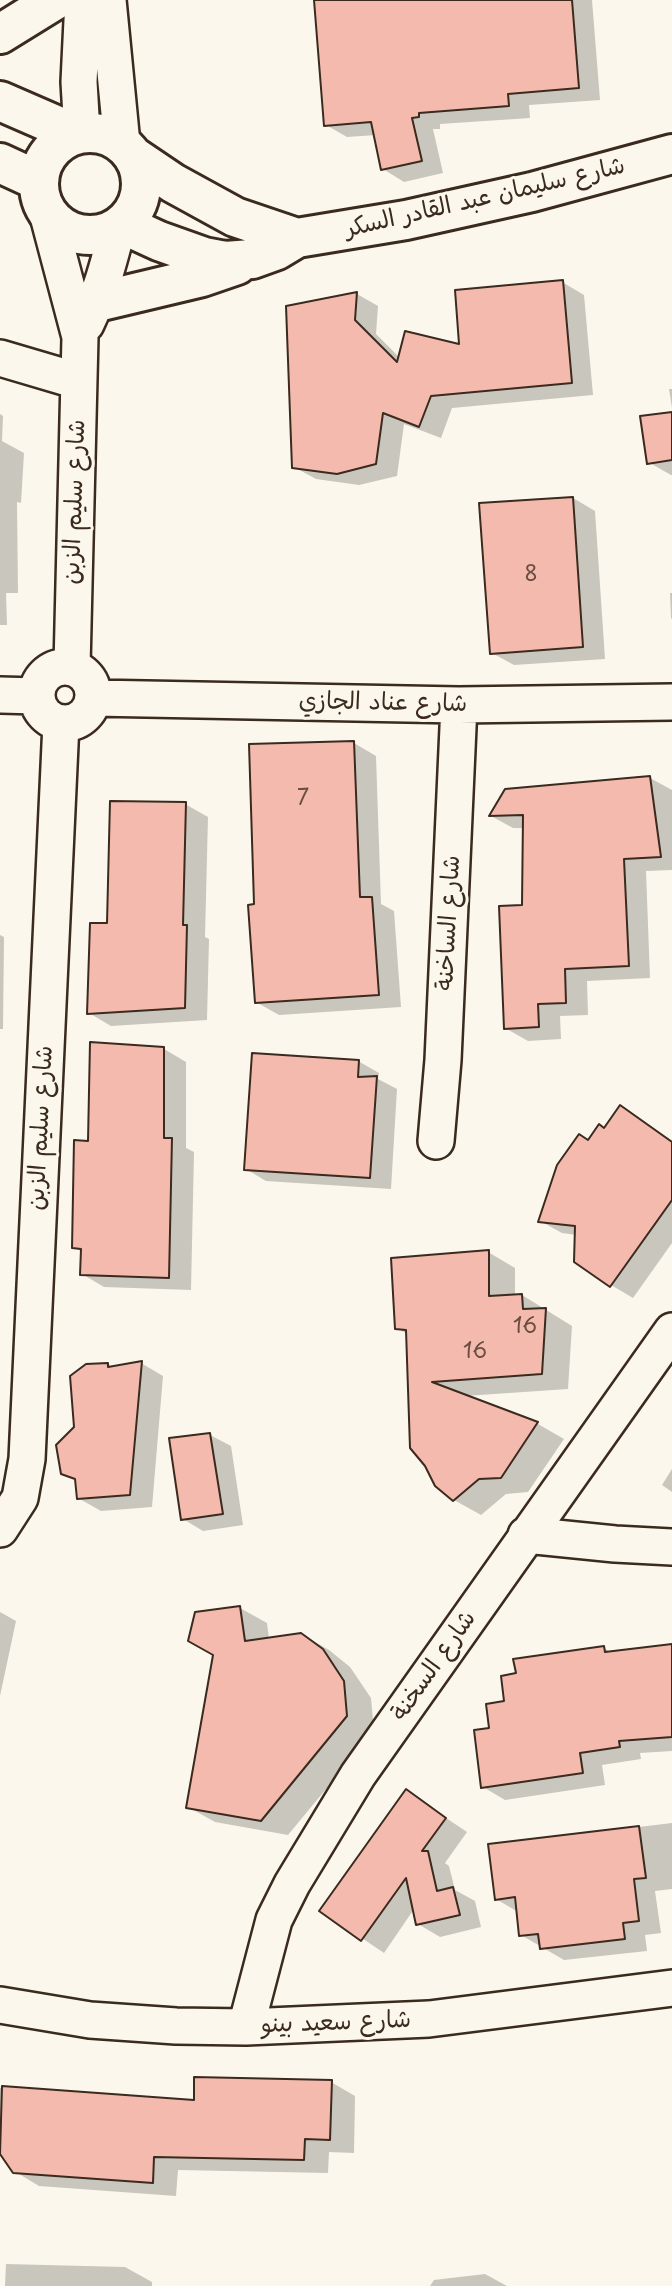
<!DOCTYPE html>
<html>
<head>
<meta charset="utf-8">
<style>
	body { margin:0 }
	canvas { display:block; background:#fbf7ec }
</style>
</head>
<body>
<canvas width="672" height="2286"></canvas>
<script>
const g = document.querySelector('canvas').getContext('2d');
g.lineJoin = 'round';
function fillPath(path, color) { g.fillStyle = color; g.fill(path, 'evenodd'); }
function trace(path, color, width, dash) { g.strokeStyle = color; g.lineWidth = width; g.lineCap = dash ? 'butt' : 'round'; g.setLineDash(dash || []); g.stroke(path); }
function write(font, color, halo, rows, align = 'center') {
  g.font = font + ' "Playpen Sans","Playpen Sans Arabic",sans-serif'; g.lineWidth = 6; g.setLineDash([]); g.textBaseline = 'middle'; g.strokeStyle = halo; g.fillStyle = color; for (const [text, x, y, turn = 0] of rows) {
    g.save(); g.translate(x, y); g.rotate((+turn || 0) * Math.PI / 180); g.textAlign = isNaN(turn) ? turn : align; if (halo) g.strokeText(text, 0, 0); g.fillText(text, 0, 0); g.restore();
  }
}
const shadow = new Path2D(`
	M316 0H592L600 100 529 105 530 118 440 124V129H433L443 173 404 182 383 169 376 135 347 137 326 125Z
	M562 282 584 295 593 395 452 408 441 438 404 424 397 476 359 485 316 479 294 467 287 308 357 294 378 306 376 334 400 358 461 347Z
	M669 389H672V408Z
	M0 414 3 416 2 441 24 453 21 503 17 502 18 593H6L7 625H0Z
	M672 414V475H671L648 462Z
	M573 498 595 511 605 659 514 665 492 653Z
	M670 593H672V619L671 618Z
	M354 743 376 756 381 904 394 911 401 1007 279 1015 256 1002V906Z
	M650 778 672 790V870L646 871 650 978 587 981 588 1015 560 1016 561 1039 528 1041 505 1028 523 907 524 828H513L491 816Z
	M185 804 208 817 205 937 209 939 207 1020 111 1026 89 1013 109 925Z
	M0 935 4 937 3 1029H0Z
	M164 1049 186 1062V1148L194 1152 191 1290 104 1287 82 1274V1252L74 1247 90 1142Z
	M358 1061 379 1073 378 1079 397 1089 391 1189 266 1181 246 1169Z
	M621 1107 672 1141V1243L633 1298 611 1285 577 1235 562 1233 540 1221 589 1141 605 1129Z
	M488 1252 515 1268V1296L522 1295 572 1326 568 1389 465 1396 538 1424 564 1439 528 1492 506 1494 481 1515 454 1500 408 1334 396 1328Z
	M141 1363 163 1376 152 1507 101 1511 78 1498 77 1481 62 1473 76 1427 108 1364 114 1368Z
	M210 1435 231 1446 243 1525 203 1531 183 1519Z
	M672 1469V1492L662 1485Z
	M240 1608 267 1623 269 1639 301 1634 329 1650 350 1667 371 1698 374 1731 288 1835 215 1822 188 1807Z
	M0 1612 16 1621 0 1696Z
	M672 1646V1751L640 1753 641 1759 602 1765 605 1785 505 1800 483 1787 491 1729 506 1703 604 1648 612 1653Z
	M406 1791 467 1832 445 1863 449 1866 455 1890 475 1901 481 1927 440 1937 418 1924 414 1909 384 1953 322 1911Z
	M672 1823V1889L655 1891 661 1933 645 1935 647 1951 564 1960 521 1935 518 1912 496 1899 490 1845Z
	M331 2082 355 2096 354 2153 329 2152 328 2173 178 2170 176 2196 39 2186 14 2171 0 2151V2088L195 2101Z
	M6 2264 125 2267 152 2282V2286H5Z
	M485 2274 507 2286H430L434 2280Z`);
const building = new Path2D(`
	M314 0H572L579 88 508 94 509 106 419 113V117L412 118 422 161 381 170 371 122 324 126Z
	M563 280 572 383 431 396 419 427 383 413 376 464 337 474 292 468 286 306 357 292 355 320 397 362 405 331 459 344 455 290Z
	M672 412V460L647 464 640 416Z
	M573 497 583 647 490 654 479 503Z
	M354 741 360 897H372L379 995 255 1003 248 905 254 904 249 744Z
	M650 776 661 857 624 859 629 966 565 969 566 1003 538 1004 539 1027 504 1029 499 906 522 905 523 815 489 816 505 789Z
	M110 801 186 802 183 925H187L185 1008 87 1014 90 923H107Z
	M90 1042 164 1047V1138H172L169 1278 80 1275 81 1249 72 1248 74 1140 88 1141Z
	M252 1053 359 1060 358 1077 377 1076 370 1178 244 1170Z
	M620 1105 672 1142V1200L610 1287 574 1262 575 1226 538 1222 557 1165 579 1134 588 1140 599 1124 604 1128Z
	M489 1250V1296L522 1294 523 1309 546 1308 542 1374 432 1382 538 1422 501 1478 479 1479 453 1501 435 1486 425 1466 410 1448 406 1330 395 1329 391 1258Z
	M142 1361 130 1495 77 1499 75 1479 61 1474 56 1445 74 1427 70 1376 86 1364 108 1363V1367Z
	M210 1433 223 1514 181 1520 169 1438Z
	M240 1606 245 1641 301 1633 323 1649 344 1681 347 1716 261 1821 186 1808 213 1655 188 1641 195 1612Z
	M672 1644V1737L619 1741 620 1747 580 1753 583 1773 481 1788 474 1730 489 1728 486 1704 504 1701 501 1676 516 1673 513 1659 604 1646 605 1652Z
	M406 1789 446 1818 422 1851H428L437 1891 453 1887 460 1915 416 1925 406 1878 361 1941 319 1911Z
	M639 1826 646 1878 634 1879 639 1921 623 1923 625 1939 540 1949 538 1934 519 1936 515 1897 495 1900 488 1844Z
	M194 2077 332 2080 330 2140 305 2139 304 2160 154 2157 153 2183 13 2173 0 2154 2 2086 194 2100Z`);
const street = new Path2D(`
	M108 0 122 144
	M82 133 79 82 83 0
	M47 212 80 337 72 666
	M86 324C101 293 109 261 118 227
	M0 358 78 381
	M37 695a28 28 0 1 1 56 0a28 28 0 1 1-56 0Z
	M0 695 37 696
	M94 698 459 705 672 702
	M436 1141 443 1060 459 705
	M0 1529 20 1498 27 1459 61 723
	M526 1535 615 1544 672 1547
	M0 2005 90 2020 176 2026 246 2027 429 2019 672 1988
	M246 2027 274 1920 292 1884 358 1775 672 1331`);
const secondary = new Path2D(`
	M0 34 55 0
	M0 101 76 134
	M39 184a51 51 0 1 1 102 0a51 51 0 1 1-102 0Z
	M133 156 173 183 235 217 297 238
	M0 163 39 181
	M122 224 159 241 204 257 225 261 252 259 277 250 297 238 406 220 532 192 672 154
	M97 302 202 277 237 265`);
const numberNames = [
	["8",531,575],
	["7",303,799],
	["16",525,1327],
	["16",475,1352]
];
const streetNames = [
	["شارع سليمان عبد القادر السكر",485,198,-13],
	["شارع سليم الزبن",75,502,-88],
	["شارع عناد الجازي",383,703,1],
	["شارع الساخنة",449,923,-87],
	["شارع سليم الزبن",41,1128,-87],
	["شارع السخنة",434,1666,-55],
	["شارع سعيد بينو",336,2023,-2]
];
fillPath(shadow, '#0003');
fillPath(building, '#f5baae');
trace(building, '#3b2a1e', 2);
trace(street, '#3b2a1e', 40);
trace(secondary, '#3b2a1e', 44);
trace(street, '#fbf7ec', 35);
trace(secondary, '#fbf7ec', 38);
write('21px', '#6a4e42', null, numberNames);
write('24px', '#3b2a1e', '#fbf7ec', streetNames);
</script>
</body>
</html>
